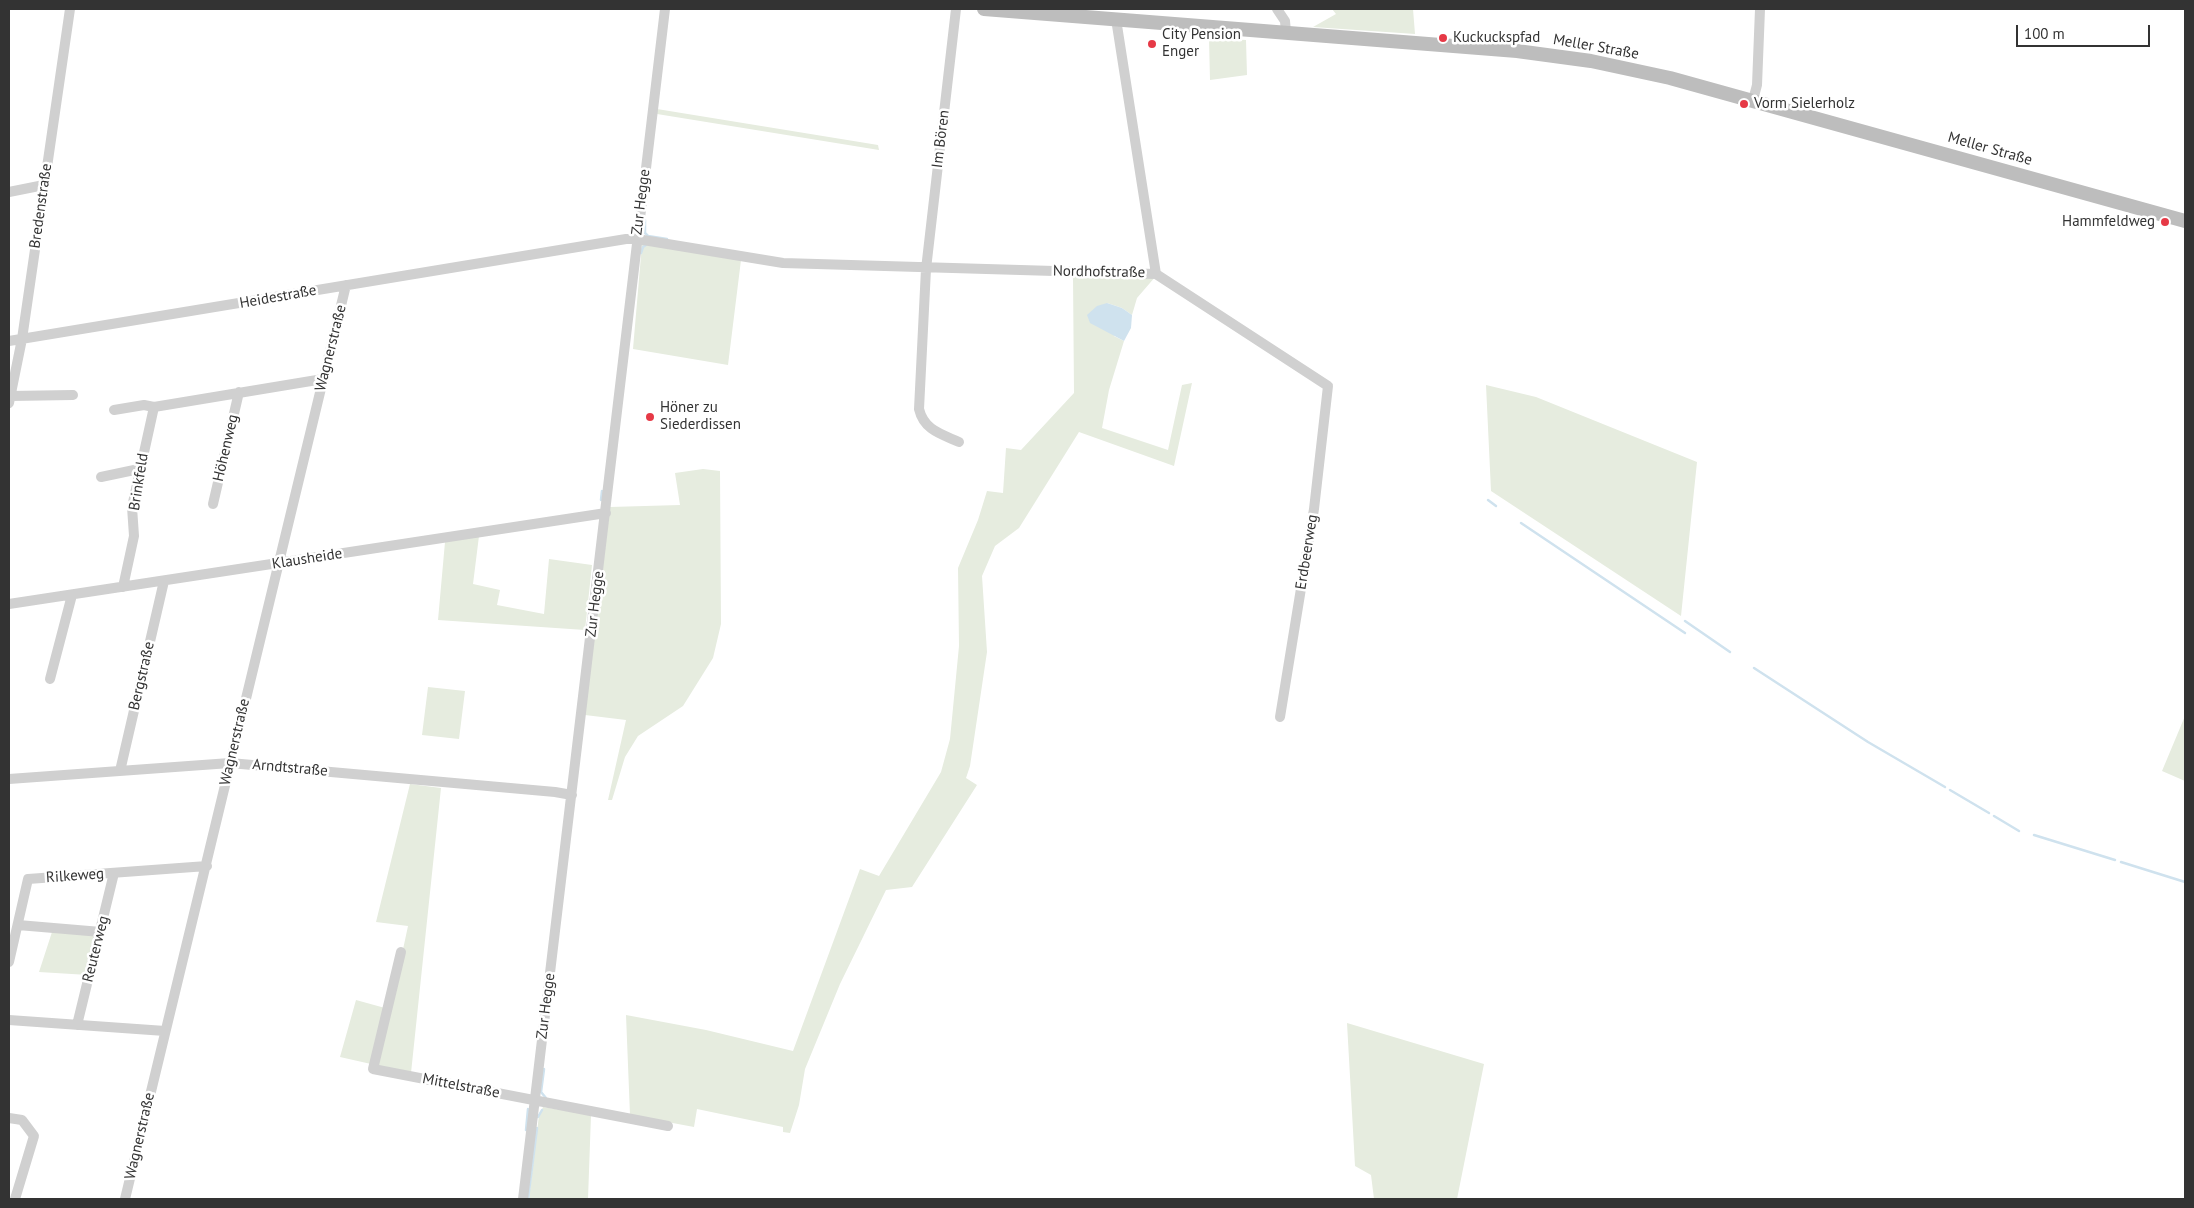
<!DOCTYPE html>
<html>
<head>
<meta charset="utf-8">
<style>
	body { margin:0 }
	#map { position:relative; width:2194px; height:1208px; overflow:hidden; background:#fff; font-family:"PT Sans",sans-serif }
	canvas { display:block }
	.frame { position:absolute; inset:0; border:10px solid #333; pointer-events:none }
	.scale { position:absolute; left:2016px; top:25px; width:134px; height:22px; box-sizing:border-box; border:2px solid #333; border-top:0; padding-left:6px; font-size:15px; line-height:18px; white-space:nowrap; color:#333; -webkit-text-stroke:4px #fff; paint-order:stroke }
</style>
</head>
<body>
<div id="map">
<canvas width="2194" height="1208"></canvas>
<div class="frame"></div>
<div class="scale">100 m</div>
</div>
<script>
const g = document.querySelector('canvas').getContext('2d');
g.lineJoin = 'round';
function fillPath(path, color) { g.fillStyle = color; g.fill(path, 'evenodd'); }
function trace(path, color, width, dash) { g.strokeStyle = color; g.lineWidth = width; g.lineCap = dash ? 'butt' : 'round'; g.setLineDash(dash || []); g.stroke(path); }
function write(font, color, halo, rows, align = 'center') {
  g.font = font + ' "PT Sans",sans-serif'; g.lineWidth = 5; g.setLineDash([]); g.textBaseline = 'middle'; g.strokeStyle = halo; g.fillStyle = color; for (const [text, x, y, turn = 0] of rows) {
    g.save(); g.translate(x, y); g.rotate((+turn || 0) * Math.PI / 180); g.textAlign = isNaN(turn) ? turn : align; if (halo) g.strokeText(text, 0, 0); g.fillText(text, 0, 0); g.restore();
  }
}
const green = new Path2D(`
	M1332 9H1413L1415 34 1313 27 1336 14Z
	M1209 38 1246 40 1247 75 1210 80Z
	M657 109 878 145 879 150 657 114Z
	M642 244 741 260 728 365 633 349Z
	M1077 275 1156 276 1137 298 1132 315 1122 308 1107 303 1114 336 1124 341 1109 390 1102 428 1168 450 1182 385 1192 383 1174 466 1079 432 1019 528 995 546 982 576 987 652 970 766 966 778 977 785 912 887 886 890 840 984 805 1069 799 1105 790 1133 783 1132V1127L697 1109 694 1127 630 1115 626 1015 706 1030 793 1051 860 869 879 876 941 772 950 739 959 646 958 568 978 520 987 491 1003 493 1006 448 1021 450 1074 393 1073 277Z
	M1486 385 1536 397 1697 462 1681 616 1491 491Z
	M703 469 720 471 721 624 713 658 683 706 638 736 625 757 612 800H608L626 720 585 715 610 507 680 505 675 473Z
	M479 536 473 584 500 590 497 605 544 614 549 559 592 565 585 630 438 620 445 542Z
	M428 687 465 691 459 739 422 735Z
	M2185 716V781L2162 771Z
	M410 784 441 788 411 1073 378 1066 408 926 376 922Z
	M52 932 94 935 96 939 88 975 39 972Z
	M356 1000 385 1008 371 1064 340 1057Z
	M1347 1023 1484 1064 1457 1199H1374L1371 1175 1355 1166Z
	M543 1107 591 1115 588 1199H529L539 1115Z`);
const water = new Path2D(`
	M1107 303 1122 308 1132 315 1131 328 1124 341 1090 323 1087 315 1097 306Z`);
const stream = new Path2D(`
	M645 220V233L648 236 667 239
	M641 253 643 247 646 245
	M601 500 602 491
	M1488 500 1496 506
	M1521 523 1685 633
	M1685 621 1730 652
	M1754 668 1868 742 1945 787
	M1950 790 1989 813
	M1994 816 2019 831
	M2034 835 2115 860
	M2121 862 2185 882
	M544 1069 541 1092 546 1098
	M538 1117 542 1110
	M526 1130 528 1109
	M528 1199 537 1128`);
const minor = new Path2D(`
	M956 9 926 269 919 409C924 430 941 434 959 442
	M1277 9 1285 21 1286 32
	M1116 19 1156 274
	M1753 100 1757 85 1760 9
	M9 192 44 185
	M9 341 626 239H637L783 263 1156 274 1328 386 1314 509 1280 717
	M10 396 73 395
	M9 403 22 339 70 9
	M114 410 144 405 154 407 323 379
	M101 477 139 469
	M213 504 239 392
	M123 587 134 536 132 507 154 407
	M9 604 606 513
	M50 679 72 595
	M120 771 164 581
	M9 779 230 763 555 792 572 795
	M18 925 101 932
	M401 952 373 1069 668 1126
	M9 962 28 879 207 866
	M9 1020 165 1031
	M77 1025 114 873
	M9 1118 22 1120 34 1136 15 1199
	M125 1199 346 285
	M523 1199 665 9`);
const secondary = new Path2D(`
	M984 9 1517 51 1591 61 1670 78 2185 221`);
const markers = [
	[1443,38,5,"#e63946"],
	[1152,44,5,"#e63946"],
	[1744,104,5,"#e63946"],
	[2165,222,5,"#e63946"],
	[650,417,5,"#e63946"]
];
const poiNames = [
	["City Pension",1162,35],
	["Enger",1162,52],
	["Kuckuckspfad",1453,38],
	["Vorm Sielerholz",1754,104],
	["Hammfeldweg",2155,222,"right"],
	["Höner zu",660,408],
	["Siederdissen",660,425]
];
const streetNames = [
	["Meller Straße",1596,47,10],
	["Im Bören",941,139,-83],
	["Meller Straße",1990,149,16],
	["Zur Hegge",641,202,-83],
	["Bredenstraße",41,206,-82],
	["Nordhofstraße",1099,272,1],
	["Heidestraße",278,297,-10],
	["Wagnerstraße",331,348,-76],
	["Höhenweg",226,448,-77],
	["Brinkfeld",139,482,-81],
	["Erdbeerweg",1307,552,-81],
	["Klausheide",307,559,-9],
	["Zur Hegge",595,604,-83],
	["Bergstraße",142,676,-77],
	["Wagnerstraße",235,742,-77],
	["Arndtstraße",290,768,5],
	["Rilkeweg",75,876,-4],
	["Reuterweg",96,949,-76],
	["Zur Hegge",546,1006,-83],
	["Mittelstraße",461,1086,11],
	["Wagnerstraße",140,1136,-77]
];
fillPath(green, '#e6ecdf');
fillPath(water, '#cfe2ee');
trace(stream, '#cfe2ee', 2.5);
trace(minor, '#d0d0d0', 10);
trace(secondary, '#bdbdbd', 14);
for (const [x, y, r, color] of markers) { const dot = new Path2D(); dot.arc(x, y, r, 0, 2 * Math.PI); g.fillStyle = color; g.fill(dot); trace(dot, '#fff', 2); }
write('15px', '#333', '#fff', poiNames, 'left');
write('15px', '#333', '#fff', streetNames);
</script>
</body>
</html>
